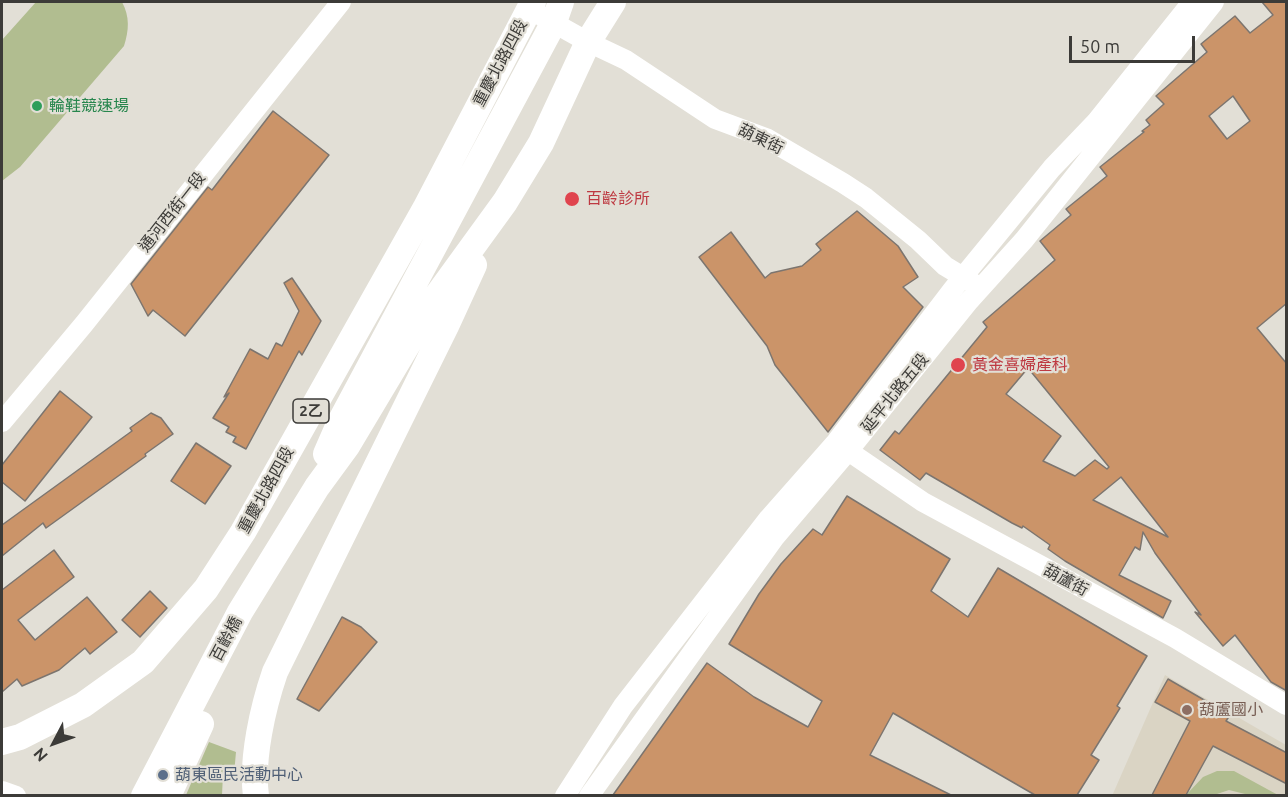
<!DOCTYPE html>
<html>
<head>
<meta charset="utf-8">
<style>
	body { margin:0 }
	#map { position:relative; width:1288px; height:797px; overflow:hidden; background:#e2dfd6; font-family:Ubuntu,sans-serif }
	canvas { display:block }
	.frame { position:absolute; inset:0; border:3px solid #3c3b38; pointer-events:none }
	.north { position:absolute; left:24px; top:713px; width:60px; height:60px; -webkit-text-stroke:4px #e2dfd6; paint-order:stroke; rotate:229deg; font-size:16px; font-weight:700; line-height:24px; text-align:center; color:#3c3b38 }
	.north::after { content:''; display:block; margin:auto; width:21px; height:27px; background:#3c3b38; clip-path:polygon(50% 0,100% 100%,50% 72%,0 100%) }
	.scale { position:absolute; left:1069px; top:36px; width:126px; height:27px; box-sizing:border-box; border:3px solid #3c3b38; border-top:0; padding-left:8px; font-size:18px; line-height:21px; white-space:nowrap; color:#3c3b38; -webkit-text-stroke:4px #e2dfd6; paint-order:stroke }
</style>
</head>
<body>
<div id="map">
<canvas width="1288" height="797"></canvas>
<div class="frame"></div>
<div class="north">N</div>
<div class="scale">50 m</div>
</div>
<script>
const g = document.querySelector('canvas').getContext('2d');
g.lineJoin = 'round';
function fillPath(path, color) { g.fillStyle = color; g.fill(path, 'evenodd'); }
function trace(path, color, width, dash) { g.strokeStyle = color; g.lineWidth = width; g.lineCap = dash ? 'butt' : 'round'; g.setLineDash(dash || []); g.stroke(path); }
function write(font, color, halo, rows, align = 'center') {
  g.font = font + ' Ubuntu,"Noto Sans TC",sans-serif'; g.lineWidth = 4.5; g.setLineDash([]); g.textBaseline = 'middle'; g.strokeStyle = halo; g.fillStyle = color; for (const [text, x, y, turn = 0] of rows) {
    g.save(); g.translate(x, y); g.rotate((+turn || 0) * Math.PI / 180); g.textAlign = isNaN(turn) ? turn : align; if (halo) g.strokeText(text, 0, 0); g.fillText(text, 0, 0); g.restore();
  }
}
const built = new Path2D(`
	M1165 675 1286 745V795L1112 796Z`);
const green = new Path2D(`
	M36 2H122C130 17 129 30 124 46L20 167 2 181V40Z
	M209 742 236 752 234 774H223L222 795H186Z
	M1217 771H1234L1278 795H1249L1229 790 1214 795H1186L1203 777Z`);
const building = new Path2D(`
	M1262 2H1287V303L1257 328 1287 364V691L1271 682 1235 635 1223 646 1195 612 1201 615 1155 553 1143 532 1140 550 1135 547 1119 575 1171 601 1163 618 1065 561 1048 549 1050 545 1023 526 1022 528 1012 523 926 473 920 480 880 450 895 431 899 434 987 327 983 322 1055 260 1040 241 1071 215 1066 209 1107 176 1100 167 1144 132 1142 131 1150 125 1146 120 1164 104 1156 96 1207 52 1201 44 1235 16 1250 33 1273 15ZM1233 96 1250 121 1227 139 1209 116ZM1028 368 1109 467 1107 469 1095 460 1075 476 1043 461 1061 436 1006 394ZM1121 477 1168 537 1093 500Z
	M273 111 329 155 185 336 153 310 148 316 131 284 208 187 212 190Z
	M857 211 898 246 918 277 903 287 923 307 828 432 775 365 767 346 699 257 731 232 765 278 771 273 802 266 821 250 816 244Z
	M292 278 321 321 302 355 299 351 246 449 233 442 236 437 226 432 229 427 213 418 229 393 224 397 250 349 268 359 276 343 282 346 299 311 284 283Z
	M60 391 92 417 25 501 2 482V465Z
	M151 413 161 418 173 434 145 454 146 456 46 528 43 523 2 556V525L132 431 130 428Z
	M196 443 231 466 205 504 171 481Z
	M847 496 950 559 931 591 968 617 998 568 1147 656 1117 706 1120 708 1091 755 1099 760 1077 795H1035L893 713 870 755 951 795H613L707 663 754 697 808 727 822 701 729 644 759 594 781 564 813 529 822 535Z
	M54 550 74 577 18 620 35 640 87 597 117 632 90 654 85 648 59 670 22 686 17 679 2 692V590Z
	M150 591 167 608 140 637 122 620Z
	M342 617 361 627 377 642 319 711 297 699Z
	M1168 679 1230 715 1226 721 1287 753V784L1213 746 1186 795H1152L1190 721 1155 702Z`);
const minor = new Path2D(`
	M529 9 588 42 626 60 715 119 766 138 843 183 866 198 918 240 945 266 973 283
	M2 422 84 324 341 2
	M838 444 923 502 1175 638 1286 705
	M2 791 16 796
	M565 796 623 706 769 518 836 442 953 289 1052 168 1096 122 1192 2
	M589 796 775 537 849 450 969 301 1024 240 1214 2`);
const major = new Path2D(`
	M326 454 340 422 554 22 561 2
	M2 742 20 737 83 705 143 662 206 589 243 532 425 209 533 2
	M144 796 240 612 317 487 347 446 436 297 505 202 541 143 588 42 613 2
	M168 796 201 724
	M256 796C251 759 263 707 275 672L446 326 474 265`);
const markers = [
	[37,106,6,"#2e9e5b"],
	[572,199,8,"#e0444e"],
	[958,365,8,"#e0444e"],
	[1187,710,6,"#8d6e63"],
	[163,775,6,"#5c6f8a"]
];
const shields = [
	[311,411,36]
];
const shieldNames = [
	["2乙",311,411]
];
const streetNames = [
	["重慶北路四段",500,63,-62],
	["葫東街",761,139,26],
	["通河西街一段",172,212,-52],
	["延平北路五段",895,393,-51],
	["重慶北路四段",266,490,-61],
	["葫蘆街",1066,580,28],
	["百齡橋",226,639,-62]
];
const leisureNames = [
	["輪鞋競速場",49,106]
];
const healthNames = [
	["百齡診所",586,199],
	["黃金喜婦產科",972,365]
];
const educationNames = [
	["葫蘆國小",1199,710]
];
const serviceNames = [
	["葫東區民活動中心",175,775]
];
fillPath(built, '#dad4c4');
fillPath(green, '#b1bd90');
fillPath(building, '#cb9469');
trace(building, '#7c756f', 1.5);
trace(minor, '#fff', 20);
trace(major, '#fff', 26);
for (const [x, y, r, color] of markers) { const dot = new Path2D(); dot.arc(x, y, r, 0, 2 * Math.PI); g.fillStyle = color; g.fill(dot); trace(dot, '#e2dfd6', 2); }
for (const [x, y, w] of shields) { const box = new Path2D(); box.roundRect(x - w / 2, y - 12, w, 24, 4.5); g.fillStyle = '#e2dfd6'; g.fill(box); trace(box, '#3c3b38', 1.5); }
write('bold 15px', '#3c3b38', null, shieldNames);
write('16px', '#3c3b38', '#e2dfd6', streetNames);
write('16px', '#27864d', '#e2dfd6', leisureNames, 'left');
write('16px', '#be3a42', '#e2dfd6', healthNames, 'left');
write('16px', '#785e54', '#e2dfd6', educationNames, 'left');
write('16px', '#4e5e75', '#e2dfd6', serviceNames, 'left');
</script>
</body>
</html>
